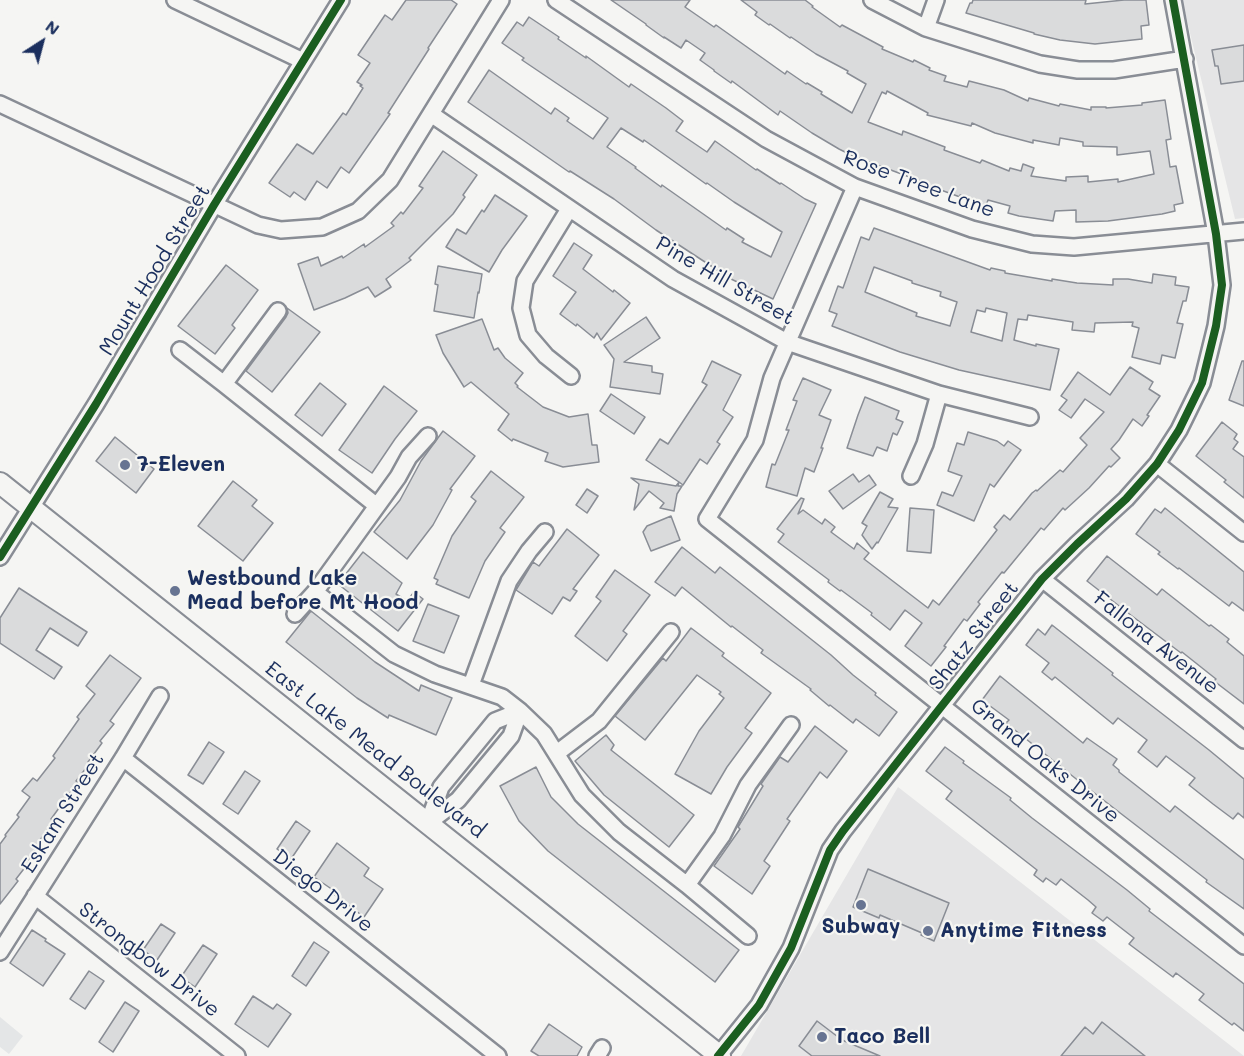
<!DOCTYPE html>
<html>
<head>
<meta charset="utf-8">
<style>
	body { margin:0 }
	#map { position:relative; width:1244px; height:1056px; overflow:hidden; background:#f5f5f3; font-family:Mali,sans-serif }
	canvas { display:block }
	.north { position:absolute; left:12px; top:12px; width:60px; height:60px; -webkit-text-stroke:4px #f6f6f2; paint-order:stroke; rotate:36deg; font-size:16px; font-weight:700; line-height:24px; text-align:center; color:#1b2f5e }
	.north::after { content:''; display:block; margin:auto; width:21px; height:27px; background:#1b2f5e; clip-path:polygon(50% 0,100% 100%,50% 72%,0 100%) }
</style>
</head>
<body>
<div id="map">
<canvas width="1244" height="1056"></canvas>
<div class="north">N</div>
</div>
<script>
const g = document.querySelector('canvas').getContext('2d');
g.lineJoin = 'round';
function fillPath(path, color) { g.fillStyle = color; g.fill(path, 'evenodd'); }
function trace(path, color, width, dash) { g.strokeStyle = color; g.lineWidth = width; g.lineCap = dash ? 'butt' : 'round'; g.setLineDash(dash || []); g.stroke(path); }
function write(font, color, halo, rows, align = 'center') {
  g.font = font + ' Mali,sans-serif'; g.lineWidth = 4.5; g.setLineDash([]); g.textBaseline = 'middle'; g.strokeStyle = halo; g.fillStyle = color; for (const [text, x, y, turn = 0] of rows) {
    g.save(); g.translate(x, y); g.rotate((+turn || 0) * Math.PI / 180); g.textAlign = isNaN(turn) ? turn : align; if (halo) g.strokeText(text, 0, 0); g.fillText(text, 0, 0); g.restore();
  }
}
const built = new Path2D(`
	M1182 0H1244V218L1235 219Z
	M898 787 1244 1056H741Z`);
const green = new Path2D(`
	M0 1017 23 1036 9 1054 0 1047Z`);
const building = new Path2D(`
	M406 0H451L457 4 428 48 429 49 388 113 390 114 349 173 341 167 327 188 317 181 305 200 294 192 290 197 269 183 297 144 313 154 343 113 346 115 363 88 360 86 362 85 357 82 370 63 358 55 385 15 392 20Z
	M611 0H690L685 7 714 27 716 25 785 74 787 71 806 84 807 83 822 92 821 94 852 113 866 84 847 73 848 71 816 54 791 37 790 38 770 24 769 25 755 15 757 12 741 0H805L813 6 812 7 840 27 842 25 883 47 882 49 913 62 914 60 930 68 929 70 946 76 944 81 967 87 969 81 1004 90 1028 101 1029 98 1059 106 1060 104 1091 110V107H1106V108L1142 105V103L1165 100 1171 139 1166 140 1170 167 1176 166 1183 203 1174 205 1175 211 1162 214 1108 221 1076 222V210L1055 211 1053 221 1019 216 1008 213 1010 206 988 200 986 206 960 195V197L919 182 920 181 851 155 839 149 812 133 780 111 778 115 732 81 731 83 714 71V70L700 60 705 53 686 40 681 48 664 37V38L646 25V24ZM887 91 928 113 927 115 971 126 972 123 995 133 1033 143V140L1059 145 1060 138 1083 142V146L1117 147V155L1150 151 1154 174 1118 182V179L1088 182V176L1066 177V181L1031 176 1034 168 1023 164 1021 171 1010 168 1009 171 982 160 980 163 944 150 945 147 903 131 902 135 868 122 882 92 886 94Z
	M973 0H1086L1085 4 1124 0H1146L1149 25 1141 26 1142 39 1095 44 1060 40 1034 34V33L966 13 970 3H972Z
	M529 17 559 37 558 39 586 58V56L629 87 631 84 666 108 683 121 676 131 707 152 715 141 756 170 757 169 780 184 781 183 805 199 816 204 773 299 731 279 656 230 614 199 570 171 569 172 468 102 489 70 551 114 555 108 569 118 567 121 593 139 608 118 522 60 524 58 502 43 517 22 523 26ZM621 128 643 142 644 140 706 184 707 183 734 202 782 232 771 257 742 242 744 239 727 228 726 230 662 185 661 187 635 168 636 167 607 147Z
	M1244 45V81L1221 84 1218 66H1215L1212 50Z
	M443 151 477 175 463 195 465 197 453 214 409 258 411 260 386 279 391 287 375 297 368 287 345 298 314 310 298 264 318 257 321 266 342 256 343 258 364 244 365 247 394 226 391 223 401 212 403 214 423 188 419 186Z
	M495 195 527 216 502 250 489 272 446 247 457 229 466 234 482 210 484 212Z
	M874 228 990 270 991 268 1005 271V273L1052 281V279L1077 283 1113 285V279H1128L1152 283 1153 274 1176 277 1175 285 1189 287 1186 301H1183L1177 323 1183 324 1175 358 1162 355 1160 364 1132 357 1139 328 1132 326 1133 322 1095 323 1094 332 1072 330 1073 322 1028 315 1027 320 1018 319 1014 340 1036 346V344L1059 349 1050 390 959 370 900 352 832 326 837 314 829 311 838 286 843 288 861 237 869 240ZM874 267 912 281V283L941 292 940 296 957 302 950 326 916 316 917 313 865 292ZM986 308 1007 313 1002 341 971 332 977 310 985 312Z
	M574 243 592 255 583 269 613 292 614 290 630 303 601 340 597 333 594 338 577 324 576 326 560 314 576 292 553 276Z
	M226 265 258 290 232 325 235 328 215 354 178 326Z
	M438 266 482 274 479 293 478 292 474 318 434 311 438 285 435 284Z
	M287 308 320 332 272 392 246 371 286 317 288 313Z
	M646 317 660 338 624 362 652 366V372L663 374 660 394 610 387 614 359 604 345Z
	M482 319 494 350 498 348 505 358 523 373 515 383 518 386 517 387 543 407 569 417 588 414 592 445H597L599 462 563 467 545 461 548 453 513 439 512 441 498 430 509 414 471 382 464 387 443 353 436 335Z
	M712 361 741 375 723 410 733 417 717 442 720 444 707 464 700 459 683 485 679 482 678 486H682L677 494 674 511 660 508 664 503 649 491 634 510 639 484 631 478 676 486 679 482 646 460 660 439 668 444 707 385 702 382Z
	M1242 361H1244V406L1229 400Z
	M1130 367 1153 382 1149 389 1160 396 1147 415 1149 416 1142 426 1133 419 1119 440 1111 449 1120 458 1111 467 1109 466 1089 488 1065 510 1063 508 1044 530 1041 528 1004 573 1002 572 978 602 980 604 967 621 964 619 944 646 946 647 931 666 905 646 922 623 905 610 890 630 871 615 872 613 841 590 840 591 828 582 829 580 778 542 784 534 777 529 801 498 804 499 798 514 803 510 822 524 825 519 835 527 831 532 854 549 857 543 869 553 864 559 928 608 933 600 939 605 997 530 994 527 1004 515 1010 520 1032 493 1036 490 1037 491 1060 470 1063 472 1087 445 1080 438 1104 412 1085 399 1071 418 1059 410 1067 400 1061 396 1078 372 1110 395Z
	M803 378 831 390 819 415 831 420 821 448H823L814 472 805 468 797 496 766 487 772 464 775 465 789 430H786L797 401 793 400Z
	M320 383 346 404 322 436 295 415Z
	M384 386 417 411 395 439 372 473 339 450Z
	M611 394 645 417 634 434 600 411Z
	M865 397 899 411 896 419 903 422 897 435 893 433 887 451 877 447 873 456 847 448 858 415Z
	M1222 422 1237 434 1234 439 1238 442 1233 449 1244 457V498L1224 482 1226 480 1196 456Z
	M443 431 475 456 450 489 452 490 433 525 407 559 374 532 400 500 421 461Z
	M968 432 997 441 1004 446 1008 441 1021 450 994 487 990 484 974 521 937 505 942 492 953 496 962 476 948 471 957 443 964 445Z
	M115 437 154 469 136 493 96 461Z
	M491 471 524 497 500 528 505 532 485 561 469 598 436 584 438 580 434 578 452 536 476 501 471 497Z
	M853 474 859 482 869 475 876 485 843 509 829 491Z
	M233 481 257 500 252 506 273 523 243 561 198 526Z
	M587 489 598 496 587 513 576 505Z
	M880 492 893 499 888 507 898 508 878 543 877 542 872 549 862 535 867 526 862 523Z
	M910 508 934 510 931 553 907 551Z
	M1165 508 1244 572V611L1232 602 1229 606 1179 568 1178 569 1158 554 1160 552 1136 534 1155 509 1161 513Z
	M671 516 680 540 651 551 643 532 647 526Z
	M567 529 599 555 573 589 577 591 570 601 563 597 552 614 516 590 533 562 539 566Z
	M682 547 715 573 720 567 831 655 853 675 876 693 875 695 897 712 879 736 856 719 853 723 830 705 829 706 810 690 811 689 761 653 763 650 732 626 731 627 682 587 675 596 655 582Z
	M363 552 402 583 396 594 407 601 414 592 423 599 398 631 338 584Z
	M1107 556 1157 595 1162 589 1209 626 1211 625 1229 639 1227 642 1244 656V704L1214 681 1216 679 1182 652 1181 653 1132 616 1087 581Z
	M615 570 650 595 623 631 627 634 607 661 575 636 601 601 596 597Z
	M19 588 87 632 78 646 50 628 36 650 62 667 54 679 0 643V618Z
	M428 604 459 616 444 653 413 641Z
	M311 611 375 662 419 691 421 685 452 698 436 735 389 715 388 718 357 698 286 642Z
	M1052 625 1113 673 1112 675 1209 750 1244 779V818L1238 813 1233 819 1213 804 1189 785 1195 778 1166 756 1157 767 1138 752 1147 740 1118 718 1113 724 1055 677 1052 680 1042 672 1049 663 1026 645 1038 629 1045 635Z
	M691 628 724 653 722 656 771 693 745 728 752 733 727 767 711 794 675 774 699 731 724 698 719 694 721 692 697 675 645 740 615 716 663 658 666 661Z
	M110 655 141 678 110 721 114 724 100 741 102 743 88 762 90 763 76 781 78 782 51 819 54 821 40 840 42 842 28 860 30 861 16 879 18 881 0 904V844L6 836 5 835 19 817 17 815 30 797 22 791 33 778 37 781 55 758 53 756 79 719 77 717 95 694 86 686Z
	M1000 676 1083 743 1087 738 1117 759 1113 765 1119 770V772L1170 812 1175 806 1244 860V909L1206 882 1207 880 1080 782 1006 723 1009 720 982 700Z
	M815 726 847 751 827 778 820 772 787 819 790 821 764 861 770 866 752 894 714 866 740 829 738 827 763 786 761 784 780 757 788 762Z
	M606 735 614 745 611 750 694 815 669 847 604 795 575 761Z
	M209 742 224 752 203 784 188 775Z
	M945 747 964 761 963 763 1011 798 1010 800 1032 818 1127 890 1150 909 1149 911 1244 984V1031L1234 1023 1232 1025 1199 1000 1204 994 1176 973 1173 977 1129 944 1134 938 1107 917 1103 921 1092 913 1096 907 1088 900 1061 879 1056 885 1046 878 1043 882 1034 875 1037 870 946 799 952 791 926 771Z
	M536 767 551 797 578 824 739 950 715 982 548 851 519 821 500 786Z
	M245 771 260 781 238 814 223 804Z
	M296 821 310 831 291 859 277 849Z
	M337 843 369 868 364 876 383 889 364 917 331 892 333 890 314 877Z
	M868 869 949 903 934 941 921 935 922 933 880 915 879 918 853 907Z
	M161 924 175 933 157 960 143 950Z
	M32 930 46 939 45 941 65 954 43 986 10 963Z
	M314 942 329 952 306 986 292 976Z
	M203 945 217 954 195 987 181 977Z
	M89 971 104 981 85 1009 70 999Z
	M253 996 273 1009 277 1004 291 1014 268 1047 235 1024Z
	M125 1002 139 1011 113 1052 99 1042Z
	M817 1021 842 1040 880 1056H812L799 1046Z
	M1102 1022 1145 1056H1061L1085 1027 1093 1034Z
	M549 1024 582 1047 577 1056H539L531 1051Z`);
const minor = new Path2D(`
	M175 0 303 61
	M556 0 766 139 855 187 972 229 1032 244 1074 247 1244 231
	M872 0 926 28 1040 64 1078 70H1114L1185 59
	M926 28 936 0
	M0 104 258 225 281 230 322 227 358 211 390 180 501 0
	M431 114 673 279 787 342 939 394 1030 417
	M855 187 772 378 755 440 707 519 1244 946
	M569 209 525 281 521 308 528 335 546 356 571 376
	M180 350 224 384 377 506
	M224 384 278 311
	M1157 464 1244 533
	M911 476 925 444 939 394
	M0 557 96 404 214 205 341 0
	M1042 579 1244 740
	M315 592 394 654 435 674 502 697 520 711 544 734 582 795 619 832 687 885 748 936
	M295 614 315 592 398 477 409 457 428 436
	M471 685 509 581 529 551 545 532
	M557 753 599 721 671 632
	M123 758 498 1056
	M428 823 441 787 495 721 520 711
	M428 823 458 800 511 736 520 711
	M687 885 722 836 748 785 791 725
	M35 896 237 1056
	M0 952 123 758 160 696
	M597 1056 602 1048
	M718 1056 759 1005 791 948 830 850 843 831 1042 579 1077 544 1126 499 1157 464 1179 430 1202 383 1216 326 1222 285 1216 234 1173 0`);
const major = new Path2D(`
	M0 483 720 1056`);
const cycleway = new Path2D(`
	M0 557 96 404 214 205 341 0
	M718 1056 759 1005 791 948 830 850 843 831 1042 579 1077 544 1126 499 1157 464 1179 430 1202 383 1216 326 1222 285 1216 234 1173 0`);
const markers = [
	[125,465,6,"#677492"],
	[175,591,6,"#677492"],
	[861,905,6,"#677492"],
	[928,931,6,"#677492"],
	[822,1037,6,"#677492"]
];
const streetNames = [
	["Rose Tree Lane",919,184,20],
	["Mount Hood Street",155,270,-59],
	["Pine Hill Street",725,281,30],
	["Shatz Street",974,636,-52],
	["Fallona Avenue",1156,643,38],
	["East Lake Mead Boulevard",375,750,38],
	["Grand Oaks Drive",1045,761,39],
	["Eskam Street",63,813,-58],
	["Diego Drive",323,891,38],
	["Strongbow Drive",149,960,38]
];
const poiNames = [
	["7-Eleven",137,465],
	["Westbound Lake",187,579],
	["Mead before Mt Hood",187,603],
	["Subway",861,927,"center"],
	["Anytime Fitness",940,931],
	["Taco Bell",834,1037]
];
fillPath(built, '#e5e5e6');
fillPath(green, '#e4e6e7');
fillPath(building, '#dadbdc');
trace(building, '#898d95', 1.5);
trace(minor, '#898d95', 20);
trace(major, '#898d95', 24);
trace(minor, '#f5f5f3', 15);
trace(major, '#f5f5f3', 20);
trace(cycleway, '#1b5e20', 8);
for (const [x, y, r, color] of markers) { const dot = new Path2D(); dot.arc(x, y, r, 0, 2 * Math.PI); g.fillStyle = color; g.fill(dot); trace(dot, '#f6f6f2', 2); }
write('21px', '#1b2f5e', '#f6f6f2', streetNames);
write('bold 21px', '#1b2f5e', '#f6f6f2', poiNames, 'left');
</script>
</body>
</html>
